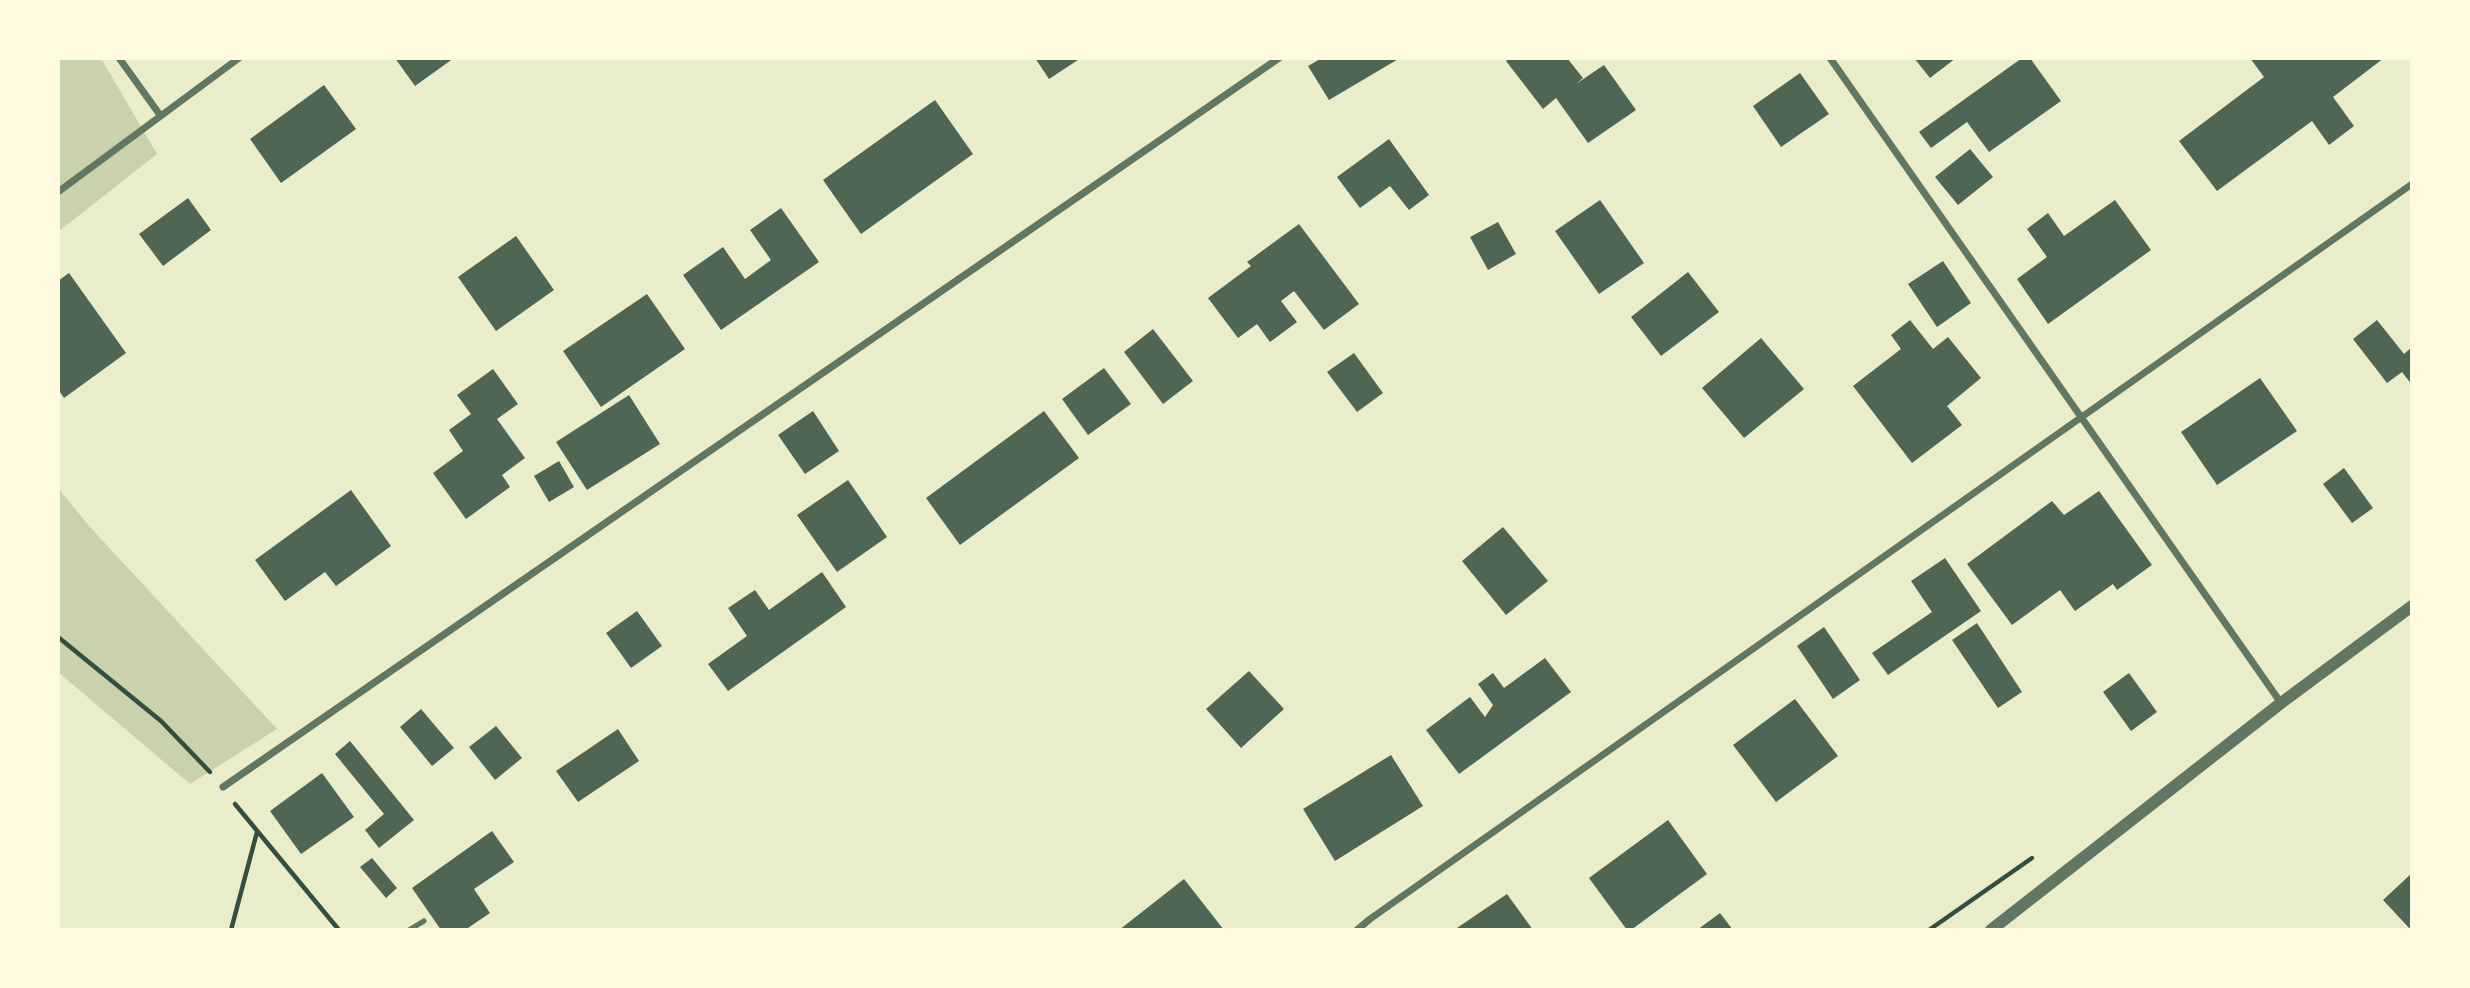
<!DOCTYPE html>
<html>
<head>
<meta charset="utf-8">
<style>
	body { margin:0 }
	#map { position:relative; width:2470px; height:988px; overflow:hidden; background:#e9edc9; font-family:Inter,sans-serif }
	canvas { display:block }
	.frame { position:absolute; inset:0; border:60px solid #fefae0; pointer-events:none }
</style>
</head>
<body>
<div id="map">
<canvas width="2470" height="988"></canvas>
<div class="frame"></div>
</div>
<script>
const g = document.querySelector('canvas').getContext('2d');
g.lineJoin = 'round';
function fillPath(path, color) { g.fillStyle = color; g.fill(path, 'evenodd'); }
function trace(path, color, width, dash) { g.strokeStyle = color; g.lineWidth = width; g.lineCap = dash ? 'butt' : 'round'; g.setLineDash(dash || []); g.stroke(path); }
const green = new Path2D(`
	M58 58H101L157 154 58 232Z
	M58 488 89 526 277 729 190 784 58 672Z`);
const building = new Path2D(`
	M395 58H454L415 86Z
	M1035 58H1081L1049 79Z
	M1322 58H1400L1329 100 1308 66Z
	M1510 58H1567L1583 78 1576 84 1604 65 1636 110 1588 143 1556 98 1543 109 1506 61Z
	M1914 58H1956L1930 78Z
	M2022 58H2030L2061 101 1989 152 1967 122 1931 148 1919 132Z
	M2250 58H2384L2333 97 2354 126 2329 145 2312 121 2217 191 2179 141 2264 77Z
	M1800 73 1829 114 1781 147 1753 106Z
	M324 85 356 129 281 183 250 139Z
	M935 100 973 154 861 234 823 180Z
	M1389 139 1429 195 1409 210 1390 186 1360 208 1337 177Z
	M1970 149 1993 177 1958 205 1935 177Z
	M188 198 211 230 163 266 139 234Z
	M1600 200 1644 263 1599 294 1555 231Z
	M2115 200 2151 250 2048 324 2017 279 2047 257 2027 229 2048 213 2064 236Z
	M781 208 819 262 721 330 683 275 723 247 745 279 771 260 750 230Z
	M1498 222 1516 254 1488 270 1470 237Z
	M1299 224 1359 304 1324 330 1294 291 1281 301 1297 322 1270 342 1257 324 1238 338 1208 298 1251 266 1247 262Z
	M516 236 554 290 496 331 458 277Z
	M1943 261 1971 303 1937 327 1908 284Z
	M1688 272 1719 312 1661 356 1631 317Z
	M69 273 126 353 64 398 58 389V281Z
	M647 294 685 349 601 407 563 351Z
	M1910 320 1933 349 1948 337 1981 378 1947 406 1962 425 1912 463 1853 386 1901 349 1891 335Z
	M2377 320 2404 354 2412 347V385L2402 372 2387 383 2353 339Z
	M1153 329 1193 381 1163 404 1124 352Z
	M1761 338 1804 389 1744 438 1702 388Z
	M1354 353 1383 393 1357 412 1327 372Z
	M1104 368 1131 404 1088 435 1062 399Z
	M493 369 518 404 497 419 525 458 502 475 510 487 466 519 433 473 463 451 449 430 471 414 457 395Z
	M2260 378 2297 431 2217 485 2181 432Z
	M629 395 660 444 587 490 556 442Z
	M813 411 839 451 805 474 778 435Z
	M1044 411 1079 458 960 545 926 498Z
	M559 461 574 487 549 502 534 476Z
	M2344 468 2373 508 2352 523 2323 484Z
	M848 480 887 537 837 572 797 515Z
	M351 490 391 546 336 586 325 572 285 601 255 560Z
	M2099 491 2152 565 2117 590 2113 584 2075 611 2060 590 2012 625 1967 564 2052 501 2064 515Z
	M1503 527 1548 581 1506 615 1462 561Z
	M1945 558 1981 611 1888 675 1872 653 1932 612 1911 581Z
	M822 572 846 607 728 691 708 664 747 636 728 608 755 590 769 610Z
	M637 611 662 646 631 668 606 633Z
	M1977 623 2022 692 1998 708 1952 640Z
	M1824 627 1860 680 1833 699 1797 646Z
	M1545 658 1571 692 1459 774 1426 730 1470 697 1485 717 1493 705 1478 684 1493 673 1504 688Z
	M1249 671 1284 709 1241 748 1206 709Z
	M2129 673 2157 712 2131 731 2103 692Z
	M1795 699 1838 756 1776 802 1733 745Z
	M421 709 454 748 432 766 400 727Z
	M496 726 522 758 495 780 469 747Z
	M618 729 639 761 578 802 556 771Z
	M350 741 414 820 379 848 365 830 384 814 335 754Z
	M1391 755 1423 806 1335 861 1303 809Z
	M322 773 354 817 301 854 270 811Z
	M1668 820 1707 874 1631 930H1627L1589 878Z
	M492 831 514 862 474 889 490 913 465 930H441L412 888Z
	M372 858 397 888 386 898 360 867Z
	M2412 873V930H2411L2383 900Z
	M1184 879 1224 930H1119Z
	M1507 894 1533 930H1454Z
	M1720 913 1733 930H1697Z`);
const path = new Path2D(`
	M58 637 161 721 210 772
	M235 804 339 930
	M231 930 257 832
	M1929 930 2032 858`);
const service = new Path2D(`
	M409 930 424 921`);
const minor = new Path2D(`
	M119 58 160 115
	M1830 58 2281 703
	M58 192 239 58
	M223 787 1279 58
	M1357 930 1370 919 2412 184`);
const tertiary = new Path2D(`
	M1991 930 2281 703 2412 606`);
fillPath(green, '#cad2ad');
fillPath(building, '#4f6655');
trace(path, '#344e41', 4.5);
trace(service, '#617663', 5);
trace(minor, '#617663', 7);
trace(tertiary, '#617663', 12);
</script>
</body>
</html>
